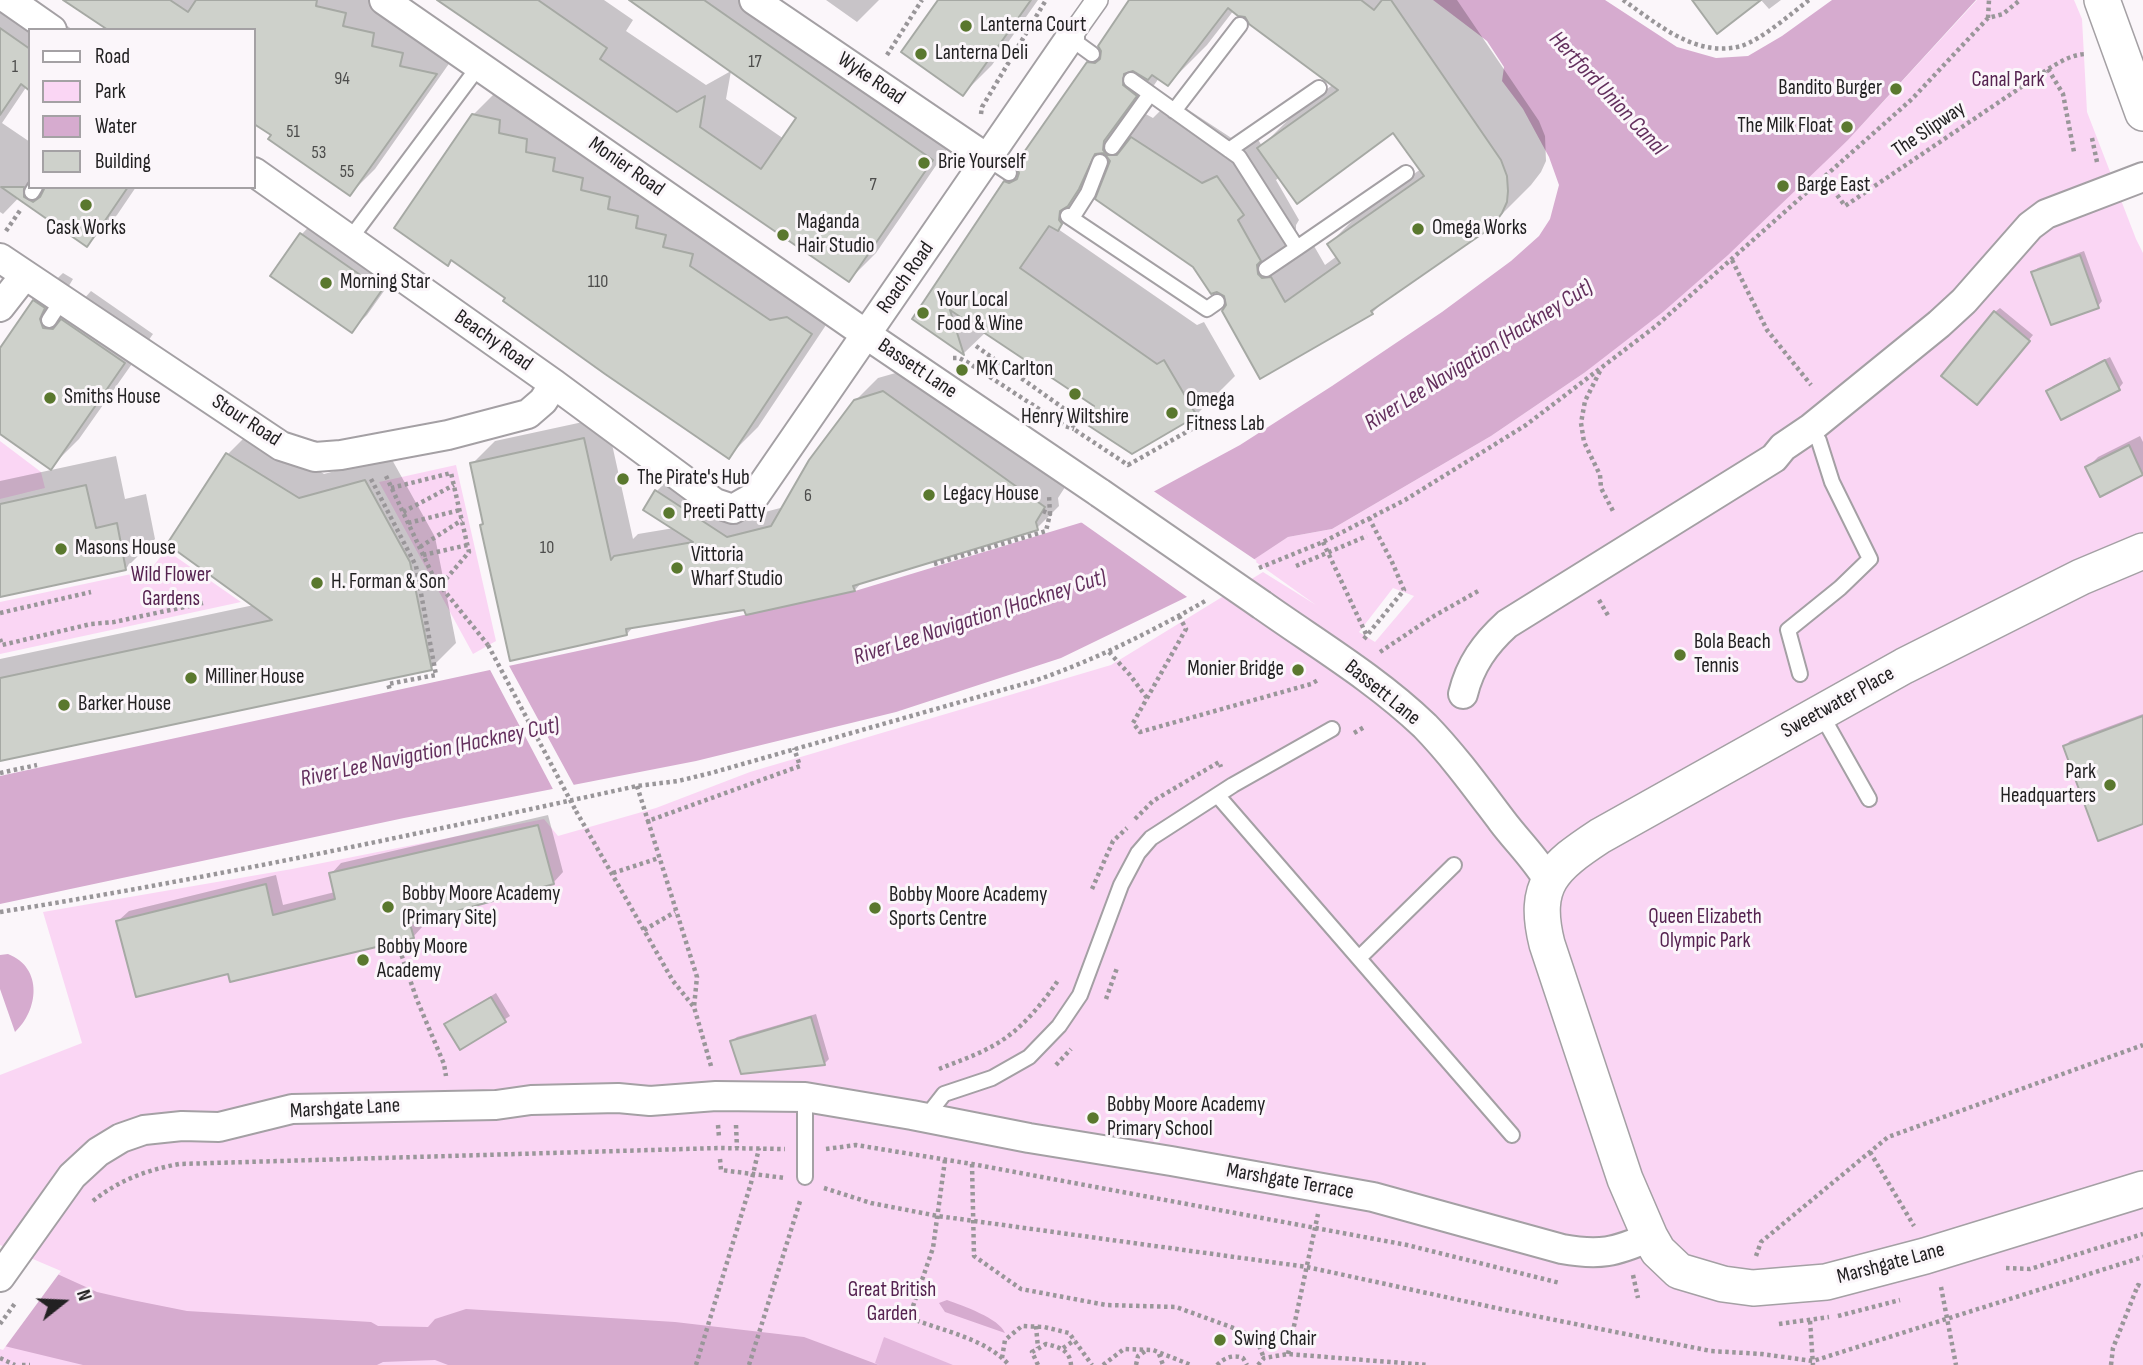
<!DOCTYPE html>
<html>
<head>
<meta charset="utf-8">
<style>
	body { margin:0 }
	#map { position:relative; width:2143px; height:1365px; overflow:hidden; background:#fbf6fa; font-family:"Sofia Sans Condensed",sans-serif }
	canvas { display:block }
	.legend { position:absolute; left:28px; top:28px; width:228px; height:161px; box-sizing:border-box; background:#fbf6fa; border:2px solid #a4a1a4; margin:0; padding:9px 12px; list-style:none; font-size:21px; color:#222122 }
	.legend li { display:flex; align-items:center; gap:14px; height:35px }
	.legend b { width:35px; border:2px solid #a4a1a4 }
	.north { position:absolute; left:28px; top:1267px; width:70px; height:70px; -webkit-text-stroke:5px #fbf6fa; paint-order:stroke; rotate:72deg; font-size:19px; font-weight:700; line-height:28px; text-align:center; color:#222122 }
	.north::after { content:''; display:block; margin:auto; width:24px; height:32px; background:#222122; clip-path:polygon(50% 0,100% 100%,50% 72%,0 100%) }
</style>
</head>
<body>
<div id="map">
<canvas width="2143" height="1365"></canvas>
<ul class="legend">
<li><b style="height:9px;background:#fff"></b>Road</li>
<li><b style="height:19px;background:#fad6f4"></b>Park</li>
<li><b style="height:19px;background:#d6abcf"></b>Water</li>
<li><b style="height:19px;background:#ced1cb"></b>Building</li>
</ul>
<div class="north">N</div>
</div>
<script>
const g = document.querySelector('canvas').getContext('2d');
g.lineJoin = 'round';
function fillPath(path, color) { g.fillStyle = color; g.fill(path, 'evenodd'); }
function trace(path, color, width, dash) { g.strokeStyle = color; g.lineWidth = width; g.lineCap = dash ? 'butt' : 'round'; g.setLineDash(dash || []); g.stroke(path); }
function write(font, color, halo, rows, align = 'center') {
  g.font = font + ' "Sofia Sans Condensed",sans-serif'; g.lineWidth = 6; g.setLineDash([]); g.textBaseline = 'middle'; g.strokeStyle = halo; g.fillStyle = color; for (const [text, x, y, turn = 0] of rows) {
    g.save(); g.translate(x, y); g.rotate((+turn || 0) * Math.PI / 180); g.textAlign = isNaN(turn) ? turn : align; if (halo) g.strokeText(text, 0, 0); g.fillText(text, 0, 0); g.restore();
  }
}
const green = new Path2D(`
	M1977 0H2074L2082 19 2087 112 2136 239 2143 253V1365H0V1075L82 1043 43 912 292 869 544 819 558 836 656 808 750 772 1111 665 1263 572 1316 605 1253 560 1288 537 1332 529 1491 436 1584 373 1848 140ZM1393 588 1414 596 1375 642 1359 632Z
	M0 441 41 472 45 488 0 499Z
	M456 465 496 641 473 654 379 482Z
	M166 550 241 602 0 654V602L150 570Z`);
const forest = new Path2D(`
	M884 1337 953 1365H879L875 1363Z`);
const water = new Path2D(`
	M1433 0H1605L1677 47 1716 58 1748 56 1782 36 1832 0H1976L1848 140 1728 255 1663 312 1584 373 1491 436 1332 529 1288 537 1226 578 1061 658 896 712 696 761 404 818 0 904V776L855 591 1116 512 1240 445 1332 386 1442 312 1511 261 1539 236 1550 219 1559 185 1549 157 1523 109 1502 81 1504 67 1487 41Z
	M8 954C44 968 38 1011 15 1032L0 989V955Z
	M0 1248 97 1292 132 1300 187 1311 371 1322 378 1326 428 1327 435 1319 466 1309 675 1322 804 1337 879 1365H448L435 1360 383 1362 377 1365H83L0 1345Z
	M947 1300C963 1306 999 1318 1005 1333L945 1312 939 1303Z`);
const pier = new Path2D(`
	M1152 490 1257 561 1227 581 1190 599 1078 520 1115 508Z
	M507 662 576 789 555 793 488 666Z
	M0 1245 61 1271 3 1350 0 1349Z`);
const shadow = new Path2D(`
	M0 0H31L73 30H30V88L27 86 2 123 30 142V186L3 214 0 212Z
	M67 0H368L399 8 460 48 375 169 350 194 254 121V30Z
	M440 0H604L633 20 626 31 706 85 731 71 726 99 784 139 799 117 630 0H770L959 132 876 253 849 280Z
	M826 0H879L857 22Z
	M940 0H1038L992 65 963 94Z
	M1132 0H1457L1539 121 1545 136 1546 161 1541 172 1531 185 1491 225 1386 299 1372 313 1228 306 1226 295 1112 160 1098 174V180L1101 184 1097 190 1058 229 1197 325 1204 322 1235 376 1196 415 1096 405 986 332 964 353 914 318 1005 182 1018 169 1088 63 1102 49ZM1234 10 1246 15 1334 84 1299 109 1262 146 1257 138 1242 145 1172 99 1153 118 1142 112 1143 101 1159 78 1168 84 1207 45ZM1393 131 1421 169 1368 205 1329 244 1337 256 1325 265 1310 239H1302L1296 234V225L1299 220 1276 180 1280 177Z
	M1761 0H1781L1769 9Z
	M503 85 840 304 758 427 728 457 452 259 448 263 473 115Z
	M48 187H136L117 215 87 245Z
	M317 218 396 274 367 315 351 331 302 234Z
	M2084 251 2102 301 2098 306 2033 272 2038 268Z
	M63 273 73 279 67 289 82 301 91 291 153 334 79 439 51 467 0 432V351L34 301Z
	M2000 308 2033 335 1981 398 1995 312Z
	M2110 357 2123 383 2119 388 2049 391 2053 386Z
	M906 370 1067 484 1058 498 1059 506 1037 528 863 581 855 590 747 613 745 608 634 626 627 634 485 523 472 464 495 441 606 417 633 539 638 534 674 528 645 509 657 491 679 468 750 516 784 507 855 401 878 378Z
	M253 429 324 474 390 456 435 537 456 643 431 668 0 752V659L254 605 228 454Z
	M2140 436 2143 442V473L2101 495 2087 468 2098 457Z
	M116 456 125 499 146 494 155 539 126 568 0 595V481Z
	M2143 714V822L2065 746 2070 741Z
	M548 815 563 872 553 883 421 919 423 926 413 937 229 972 118 921 129 911 276 875 283 905 335 892 331 874 341 863Z
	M496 993 510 1016 461 1047 447 1024Z
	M816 1014 829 1059 824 1064 732 1041 737 1037Z`);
const building = new Path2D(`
	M63 0H170L188 12 196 0H317L316 6 346 13 343 26 374 33 372 46 403 53 400 66 437 74 350 196 268 139 271 135 254 124V30H108Z
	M437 0H538L607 48 600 59 677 112 705 96 700 127 761 169 796 118 629 0H704L933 160 849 282Z
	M938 0H1031L963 96 901 52Z
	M1129 0H1361L1374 10 1382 0H1391L1501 160 1507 176 1508 191 1507 202 1502 213 1492 227 1371 311 1373 314 1260 379 1222 311 1226 305 1224 296 1217 292 1211 294 1193 267 1095 199 1110 161 1104 153 1095 154 1079 189 1068 206 1060 211 1059 220 1062 224 1058 231 1049 226 1020 268 1157 364 1164 360 1197 416 1132 454 1083 422 1094 406 950 310 964 355 912 319 1004 181 1009 183 1017 179 1019 173 1015 165 1087 62 1095 63 1100 59 1101 51 1098 46ZM1228 8 1238 16 1245 17 1249 24 1338 90 1257 148 1297 204 1393 133 1424 176 1327 244 1340 263 1285 302 1271 277 1262 278 1258 274 1257 265 1261 261 1238 220 1244 215 1217 176 1202 183 1131 137 1117 155H1107L1103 150 1104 141 1137 96 1123 85 1124 74 1133 71 1148 80 1152 75 1168 86Z
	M1692 0H1761L1717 34Z
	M0 28 30 49V91L21 84 0 115Z
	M472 114 500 120 499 133 527 139 526 152 555 158 553 171 583 178 581 190 610 197 608 209 638 216 636 228 666 235 663 247 693 254 690 266 770 320 787 317 812 334 729 459 605 374 503 301 505 298 451 260 448 266 394 228Z
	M1 187H24V197L33 202 40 197 45 187H128L87 247Z
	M300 233 382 290 352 333 270 276Z
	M2080 255 2099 308 2051 325 2031 272Z
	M33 300 45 308 40 319 43 328 53 329 61 319 125 363 51 470 0 434V348Z
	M1994 311 2030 341 1977 405 1941 376Z
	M2105 360 2120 390 2061 420 2046 391Z
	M883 391 1045 507 1036 522 1038 530 853 586 855 591 746 615 744 610 626 629 627 635 510 661 480 525 483 524 470 463 584 438 611 560 614 556 693 542 643 510 655 490 727 537 771 526 809 460 854 400Z
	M2129 445 2143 475 2100 497 2085 467Z
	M226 453 299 498 365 480 410 562 432 670 0 761V678L272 620 167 544Z
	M86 485 96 528 117 523 126 570 0 597V504Z
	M2143 716V824L2098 841 2063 746Z
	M538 825 554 884 410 924 414 938 230 982 228 974 136 997 116 921 266 884 273 915 335 899 329 873Z
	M491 997 506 1022 460 1050 444 1024Z
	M811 1017 825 1065 741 1074 730 1041Z`);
const path = new Path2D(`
	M1623 0C1658 24 1695 58 1741 46 1761 40 1792 13 1809 0
	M1988 18 1989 0
	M887 55 922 0
	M2048 69 2063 94 2074 152
	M981 114 982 107 1046 0
	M2092 138 2097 162
	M1825 178 1845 206 2048 69C2060 62 2072 54 2087 54
	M6 231 21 209
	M1732 260 1767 330 1811 385
	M976 346 990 356
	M953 358H959L967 362 1065 426 1074 429
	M1600 371 1585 401 1581 423 1584 442 1600 475 1601 488 1614 513
	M976 376 990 356 1066 410 1075 430 1128 465 1206 421
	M386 476 434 578 488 645
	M371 479 416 566 436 675 388 684 390 690
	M391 488 451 473 469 552 440 586
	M1043 511 1050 514 1049 495
	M403 512 454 485
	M408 523 460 510
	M1323 542 1367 636
	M420 547 462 520
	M423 555 468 545
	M934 564 1046 531 1050 514
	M1296 566 1367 536
	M1259 568 1323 542 1405 500 1526 425 1656 326 1912 99 1988 18 2003 14 2020 0
	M1599 600 1609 617
	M0 613 91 592
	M1179 616 1186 629 1133 723 1140 732 1311 684 1318 680
	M0 639 2 645 91 624 114 622 203 603
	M1364 639 1404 590 1392 562 1369 518
	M1109 652 1130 675 1147 698
	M1380 652 1434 616 1480 590
	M1354 733 1366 726
	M0 773 37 765
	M637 786 648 821
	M576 811 673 981 694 1007
	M1135 819 1153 801 1219 762 1221 767
	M613 873 659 858
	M1092 889 1113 841 1127 828
	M0 912C214 878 426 832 637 786L678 781 711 773 1034 681C1095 660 1151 632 1207 600
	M644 930 675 912
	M397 942 417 1000 444 1064 446 1076
	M1106 999 1117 968
	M1056 1065 1071 1049
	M711 1066 694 1007 697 977 648 821 800 766 794 748
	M939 1069C961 1060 984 1053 1004 1039 1025 1025 1045 1000 1059 979
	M718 1125 719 1137
	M736 1125 737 1148
	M826 1149 856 1145 972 1164 1407 1245 1560 1283
	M1870 1152 1914 1226
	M720 1159 721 1170 785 1178
	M945 1160 933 1248 910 1315 918 1321C948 1332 987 1340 1009 1365
	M972 1164 974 1256 1021 1289 1106 1305 1176 1307 1242 1331 1258 1343 1264 1358
	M824 1188 871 1203 938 1216 1307 1267 1510 1311 1711 1351 1762 1354 1813 1361 2143 1257
	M93 1201C119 1180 147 1170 179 1164L719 1148 785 1149
	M1756 1256 1761 1242 1888 1137 2143 1045
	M2006 1268 2030 1269 2143 1234
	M1633 1275 1638 1298
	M1941 1287 1956 1365
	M1838 1316 1900 1300
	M1810 1321 1813 1365
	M0 1324 16 1302
	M1779 1324 1829 1317
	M1036 1326 1038 1348
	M1063 1348 1075 1340
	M1159 1354 1163 1365
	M1288 1354 1318 1214
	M0 1358 15 1365
	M1002 1358 1005 1340 1022 1326 1044 1327 1069 1333 1092 1365
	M22 1365H30
	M696 1365 751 1183 759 1148
	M749 1365 801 1198
	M1038 1365 1032 1352 1046 1344C1059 1347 1070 1350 1071 1365
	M1103 1365 1124 1349 1153 1350 1191 1365
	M1136 1365 1138 1356 1147 1350
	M1217 1365C1224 1358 1233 1354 1243 1358L1247 1365
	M1258 1365 1264 1358 1288 1354 1428 1365
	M2111 1365 2113 1348 2138 1285 2143 1287`);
const service = new Path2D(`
	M1070 38 1092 54
	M1131 80 1239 157 1297 248 1266 269
	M1174 111 1240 25
	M1112 147 1150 94
	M1229 150 1319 88
	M988 159 1009 173
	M32 192 35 187
	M1068 216 1207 309 1217 302
	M1072 218 1088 193 1100 162
	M350 239 479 66
	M1297 248 1406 173
	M49 320 62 300
	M1800 674 1788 630 1840 588 1870 559 1832 482 1819 441 1811 428
	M1821 714 1869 799
	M1218 796 1512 1135
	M1359 958 1454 865
	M926 1117 944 1094 992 1078 1029 1057 1059 1026 1080 995 1121 885 1138 853 1151 838 1233 785 1332 729
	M805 1177V1097`);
const pedestrian = new Path2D(`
	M1070 38 1097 0`);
const minor = new Path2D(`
	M9 0 52 30
	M384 0 867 335 1100 493
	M754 0 988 159
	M254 172 554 384 715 503 733 509 754 497 1070 38
	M0 258 281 446 315 457 341 455 448 435 528 414 543 401 554 384
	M0 307 25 275
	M1262 605C1317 644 1376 679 1425 726 1454 756 1477 788 1502 821 1517 841 1535 858 1548 880
	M1463 694C1470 665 1485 644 1507 624L1774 458 1783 447 1811 428 1939 324 1964 301 2030 226 2046 214 2143 177
	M0 1277 72 1176 98 1152 121 1138 144 1130 182 1126 219 1127 292 1109 496 1105 531 1100 618 1098 650 1101 716 1096 805 1097 912 1115 1029 1138 1171 1161 1373 1197 1562 1249C1600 1256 1615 1252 1650 1237`);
const tertiary = new Path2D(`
	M2102 0 2143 113
	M2143 551 2081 577 1904 666 1600 836C1553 867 1532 884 1547 944L1625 1179 1650 1237 1658 1251 1679 1271 1723 1284 1753 1288 1826 1282 1925 1256 2143 1189`);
const pathBridge = new Path2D(`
	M488 645 576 811`);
const minorBridge = new Path2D(`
	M1100 493 1262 605`);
const markers = [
	[966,26,7,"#5a782e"],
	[921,54,7,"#5a782e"],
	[1896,89,7,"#5a782e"],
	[1847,127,7,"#5a782e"],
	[924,163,7,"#5a782e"],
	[1783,186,7,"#5a782e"],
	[86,205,7,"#5a782e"],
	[1418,229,7,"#5a782e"],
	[783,235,7,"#5a782e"],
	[326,283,7,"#5a782e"],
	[923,313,7,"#5a782e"],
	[962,370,7,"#5a782e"],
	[1075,394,7,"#5a782e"],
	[50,398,7,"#5a782e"],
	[1172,413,7,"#5a782e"],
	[623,479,7,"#5a782e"],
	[929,495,7,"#5a782e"],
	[669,513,7,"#5a782e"],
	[61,549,7,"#5a782e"],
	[677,568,7,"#5a782e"],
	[317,583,7,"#5a782e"],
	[1680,655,7,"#5a782e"],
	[1298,670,7,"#5a782e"],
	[191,678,7,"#5a782e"],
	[64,705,7,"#5a782e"],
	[2110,785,7,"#5a782e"],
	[388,907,7,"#5a782e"],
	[875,908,7,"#5a782e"],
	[363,960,7,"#5a782e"],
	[1093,1118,7,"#5a782e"],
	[1220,1340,7,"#5a782e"]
];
const numberNames = [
	["17",755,62],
	["1",15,67],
	["94",342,79],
	["51",293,132],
	["53",319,153],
	["55",347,172],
	["7",873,185],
	["110",598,282],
	["6",808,496],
	["10",547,548]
];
const poiNames = [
	["Lanterna Court",980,26],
	["Lanterna Deli",935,54],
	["Bandito Burger",1882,89,"right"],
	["The Milk Float",1833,127,"right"],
	["Brie Yourself",938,163],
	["Barge East",1797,186],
	["Maganda",797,223],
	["Hair Studio",797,247],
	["Cask Works",86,229,"center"],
	["Omega Works",1432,229],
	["Morning Star",340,283],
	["Your Local",937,301],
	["Food & Wine",937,325],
	["MK Carlton",976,370],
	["Smiths House",64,398],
	["Omega",1186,401],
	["Fitness Lab",1186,425],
	["Henry Wiltshire",1075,418,"center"],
	["The Pirate's Hub",637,479],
	["Legacy House",943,495],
	["Preeti Patty",683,513],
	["Masons House",75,549],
	["Vittoria",691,556],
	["Wharf Studio",691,580],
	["H. Forman & Son",331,583],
	["Bola Beach",1694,643],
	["Tennis",1694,667],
	["Monier Bridge",1284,670,"right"],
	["Milliner House",205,678],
	["Barker House",78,705],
	["Park",2096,773,"right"],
	["Headquarters",2096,797,"right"],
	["Bobby Moore Academy",402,895],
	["(Primary Site)",402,919],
	["Bobby Moore Academy",889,896],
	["Sports Centre",889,920],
	["Bobby Moore",377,948],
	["Academy",377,972],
	["Bobby Moore Academy",1107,1106],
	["Primary School",1107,1130],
	["Swing Chair",1234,1340]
];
const streetNames = [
	["Wyke Road",871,79,34],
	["The Slipway",1929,130,-34],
	["Monier Road",626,167,35],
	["Roach Road",906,278,-55],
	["Beachy Road",493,341,35],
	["Bassett Lane",917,369,34],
	["Stour Road",246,421,33],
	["Bassett Lane",1382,693,39],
	["Sweetwater Place",1838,703,-29],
	["Marshgate Lane",345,1109,-3],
	["Marshgate Terrace",1290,1182,10],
	["Marshgate Lane",1891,1264,-15]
];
const parkNames = [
	["Canal Park",2008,81],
	["Wild Flower",171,576],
	["Gardens",171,600],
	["Queen Elizabeth",1705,918],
	["Olympic Park",1705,942],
	["Great British",892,1291],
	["Garden",892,1315]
];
const waterNames = [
	["Hertford Union Canal",1607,94,47],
	["River Lee Navigation (Hackney Cut)",1479,356,-32],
	["River Lee Navigation (Hackney Cut)",980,618,-18],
	["River Lee Navigation (Hackney Cut)",430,753,-12]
];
fillPath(green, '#fad6f4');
fillPath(forest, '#e3b7dc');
fillPath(water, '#d6abcf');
fillPath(pier, '#fbf6fa');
fillPath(shadow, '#0003');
fillPath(building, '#ced1cb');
trace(building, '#a6a9a4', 2);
trace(service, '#a4a0a4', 18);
trace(pedestrian, '#a4a0a4', 24);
trace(minor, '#a4a0a4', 32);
trace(tertiary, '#a4a0a4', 38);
trace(path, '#999699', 4.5, [3.5, 3.5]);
trace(service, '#fff', 14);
trace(pedestrian, '#fff', 21);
trace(minor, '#fff', 28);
trace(tertiary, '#fff', 35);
trace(minorBridge, '#a4a0a4', 32, []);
trace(pathBridge, '#999699', 4.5, [3.5, 3.5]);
trace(minorBridge, '#fff', 28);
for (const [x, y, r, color] of markers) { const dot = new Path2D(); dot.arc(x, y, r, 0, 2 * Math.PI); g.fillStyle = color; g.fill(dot); trace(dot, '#fbf6fa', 2.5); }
write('18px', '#4d4d4c', null, numberNames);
write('21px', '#222122', '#fbf6fa', poiNames, 'left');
write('21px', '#222122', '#fbf6fa', streetNames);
write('21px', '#552250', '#fbf6fa', parkNames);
write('italic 23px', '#632f5d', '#fbf6fa', waterNames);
</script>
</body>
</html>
